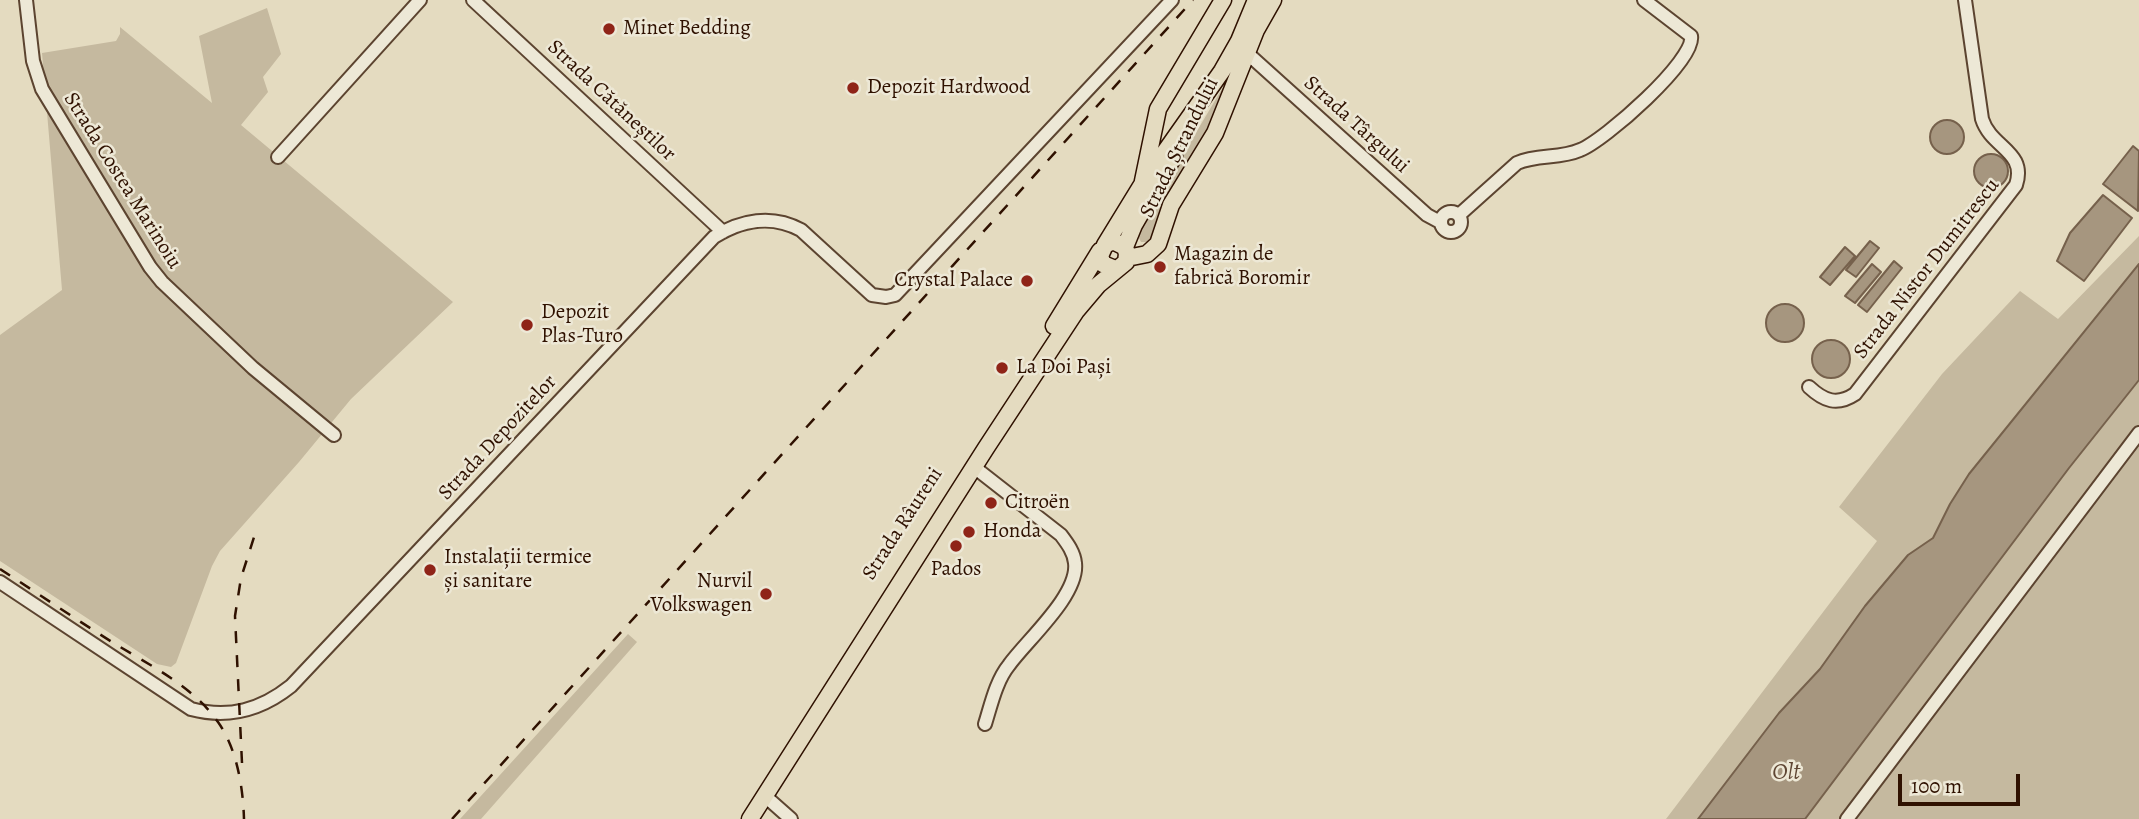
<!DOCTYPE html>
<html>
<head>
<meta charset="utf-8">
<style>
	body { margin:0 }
	#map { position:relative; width:2139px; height:819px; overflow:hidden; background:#e4dbc0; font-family:Alegreya,serif }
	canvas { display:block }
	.scale { position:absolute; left:1898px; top:774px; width:122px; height:32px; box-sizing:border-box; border:4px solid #2f1100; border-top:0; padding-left:9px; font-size:21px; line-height:24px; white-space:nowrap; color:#2f1100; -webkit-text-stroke:5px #ede8d6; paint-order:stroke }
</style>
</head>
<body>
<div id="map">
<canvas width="2139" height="819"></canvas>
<div class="scale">100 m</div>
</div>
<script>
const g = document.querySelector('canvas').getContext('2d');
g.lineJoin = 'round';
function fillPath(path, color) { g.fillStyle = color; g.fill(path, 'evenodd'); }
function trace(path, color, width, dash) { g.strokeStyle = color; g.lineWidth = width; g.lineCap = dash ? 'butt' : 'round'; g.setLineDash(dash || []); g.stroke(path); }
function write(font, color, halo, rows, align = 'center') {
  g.font = font + ' Alegreya,serif'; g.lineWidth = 5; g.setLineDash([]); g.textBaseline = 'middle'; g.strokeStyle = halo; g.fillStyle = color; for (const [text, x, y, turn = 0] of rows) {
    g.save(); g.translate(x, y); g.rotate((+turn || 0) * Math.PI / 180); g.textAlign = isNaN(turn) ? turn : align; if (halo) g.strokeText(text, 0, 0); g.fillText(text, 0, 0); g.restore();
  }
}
const green = new Path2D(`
	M267 8 281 54 263 77 268 92 241 125 453 302 351 399 299 462 220 551 212 566 176 663 171 667 157 664 0 561V335L62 290 42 53 116 41 120 34V27L212 103 199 36Z
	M1226 82H1228L1208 133 1173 185 1153 235 1147 242H1141L1138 236 1146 217Z
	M2139 236V264L1969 474 1950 504 1933 538 1908 555 1820 669 1779 713 1698 819H1666L1877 541 1839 507 1942 374 2020 291 2058 319Z
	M2139 381V819H1805L2069 468Z
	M628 634 637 642 481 819H460Z`);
const water = new Path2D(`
	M1930 137a17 17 0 1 1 34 0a17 17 0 1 1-34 0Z
	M2133 146 2139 151 2138 211 2103 184Z
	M1974 171a17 17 0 1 1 34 0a17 17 0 1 1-34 0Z
	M2103 195 2132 218 2084 281 2057 261 2070 233Z
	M1870 241 1879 248 1856 277 1846 270Z
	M1845 247 1855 256 1830 285 1820 277Z
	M1894 261 1902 268 1867 312 1858 305Z
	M1872 264 1881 272 1855 303 1845 296Z
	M2139 264V380L2069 468 1805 819H1698L1779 713 1820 669 1865 606 1908 555 1933 538 1950 504 1969 474Z
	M1766 323a19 19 0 1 1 38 0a19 19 0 1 1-38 0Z
	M1812 359a19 19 0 1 1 38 0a19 19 0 1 1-38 0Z`);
const minor = new Path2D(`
	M26 0 33 61 42 89 150 267 162 282 253 368 334 435
	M473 0 723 232
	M1247 53 1427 215 1440 222
	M278 157 420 0
	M1441 222a10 10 0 1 1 20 0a10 10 0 1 1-20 0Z
	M1459 215 1517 163C1537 154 1560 159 1580 150 1604 141 1696 60 1691 36L1644 0
	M1809 387C1824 401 1837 406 1855 394L2016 185C2027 151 1991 148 1982 119L1965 0
	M974 467 1061 535C1067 543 1074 552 1075 563 1079 595 1027 640 1009 665 996 681 991 705 985 724
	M0 582 191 709C229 719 261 710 291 686L714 237C741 220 772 214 801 230L872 295 886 297 895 295 1172 0
	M765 796 791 819
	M1847 819 2139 433`);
const major = new Path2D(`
	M1143 181 1158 109 1223 0
	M1105 245 1143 183 1222 71 1239 41 1256 0
	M1125 247 1134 225 1174 156
	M1127 258 1147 254 1158 244 1171 205 1215 133 1256 30 1273 0
	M1054 326 1100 251
	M750 819 986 448 1076 311 1098 285 1126 262 1127 254 1125 247 1113 241 1105 245 1100 256 1103 264 1115 269`);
const rail = new Path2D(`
	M0 569C37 593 74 618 112 642 149 665 193 686 218 722 237 749 243 787 244 819
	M242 763 235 616 241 578 255 534
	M452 819 1193 0`);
const markers = [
	[609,29,7,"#8f2418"],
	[853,88,7,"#8f2418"],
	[1160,267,7,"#8f2418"],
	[1027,281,7,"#8f2418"],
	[527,325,7,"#8f2418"],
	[1002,368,7,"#8f2418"],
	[991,503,7,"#8f2418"],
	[969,532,7,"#8f2418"],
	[956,546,7,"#8f2418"],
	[430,570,7,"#8f2418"],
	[766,594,7,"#8f2418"]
];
const poiNames = [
	["Minet Bedding",623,29],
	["Depozit Hardwood",867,88],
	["Magazin de",1174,255],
	["fabrică Boromir",1174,279],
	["Crystal Palace",1013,281,"right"],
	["Depozit",541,313],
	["Plas-Turo",541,337],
	["La Doi Pași",1016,368],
	["Citroën",1005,503],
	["Honda",983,532],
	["Instalații termice",444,558],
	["și sanitare",444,582],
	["Pados",956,570,"center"],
	["Nurvil",752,582,"right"],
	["Volkswagen",752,606,"right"]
];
const streetNames = [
	["Strada Cătăneștilor",611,101,43],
	["Strada Târgului",1356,125,42],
	["Strada Ștrandului",1180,148,-64],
	["Strada Costea Marinoiu",122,181,58],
	["Strada Nistor Dumitrescu",1927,269,-52],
	["Strada Depozitelor",498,438,-47],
	["Strada Râureni",903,524,-57]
];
const waterNames = [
	["Olt",1786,773]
];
fillPath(green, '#c5b99f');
fillPath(water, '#a6967f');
trace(water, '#76614c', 2);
trace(minor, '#5c4430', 16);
trace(major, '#2f1100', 19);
trace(minor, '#ede8d6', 12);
trace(major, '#e4dbc0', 16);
trace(rail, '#2f1100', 2.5, [12, 12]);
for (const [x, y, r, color] of markers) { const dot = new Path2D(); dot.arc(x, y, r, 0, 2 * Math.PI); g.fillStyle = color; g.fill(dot); trace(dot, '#ede8d6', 2.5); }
write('21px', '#2f1100', '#ede8d6', poiNames, 'left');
write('21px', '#2f1100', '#ede8d6', streetNames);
write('italic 23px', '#5f4633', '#ede8d6', waterNames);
</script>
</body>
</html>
